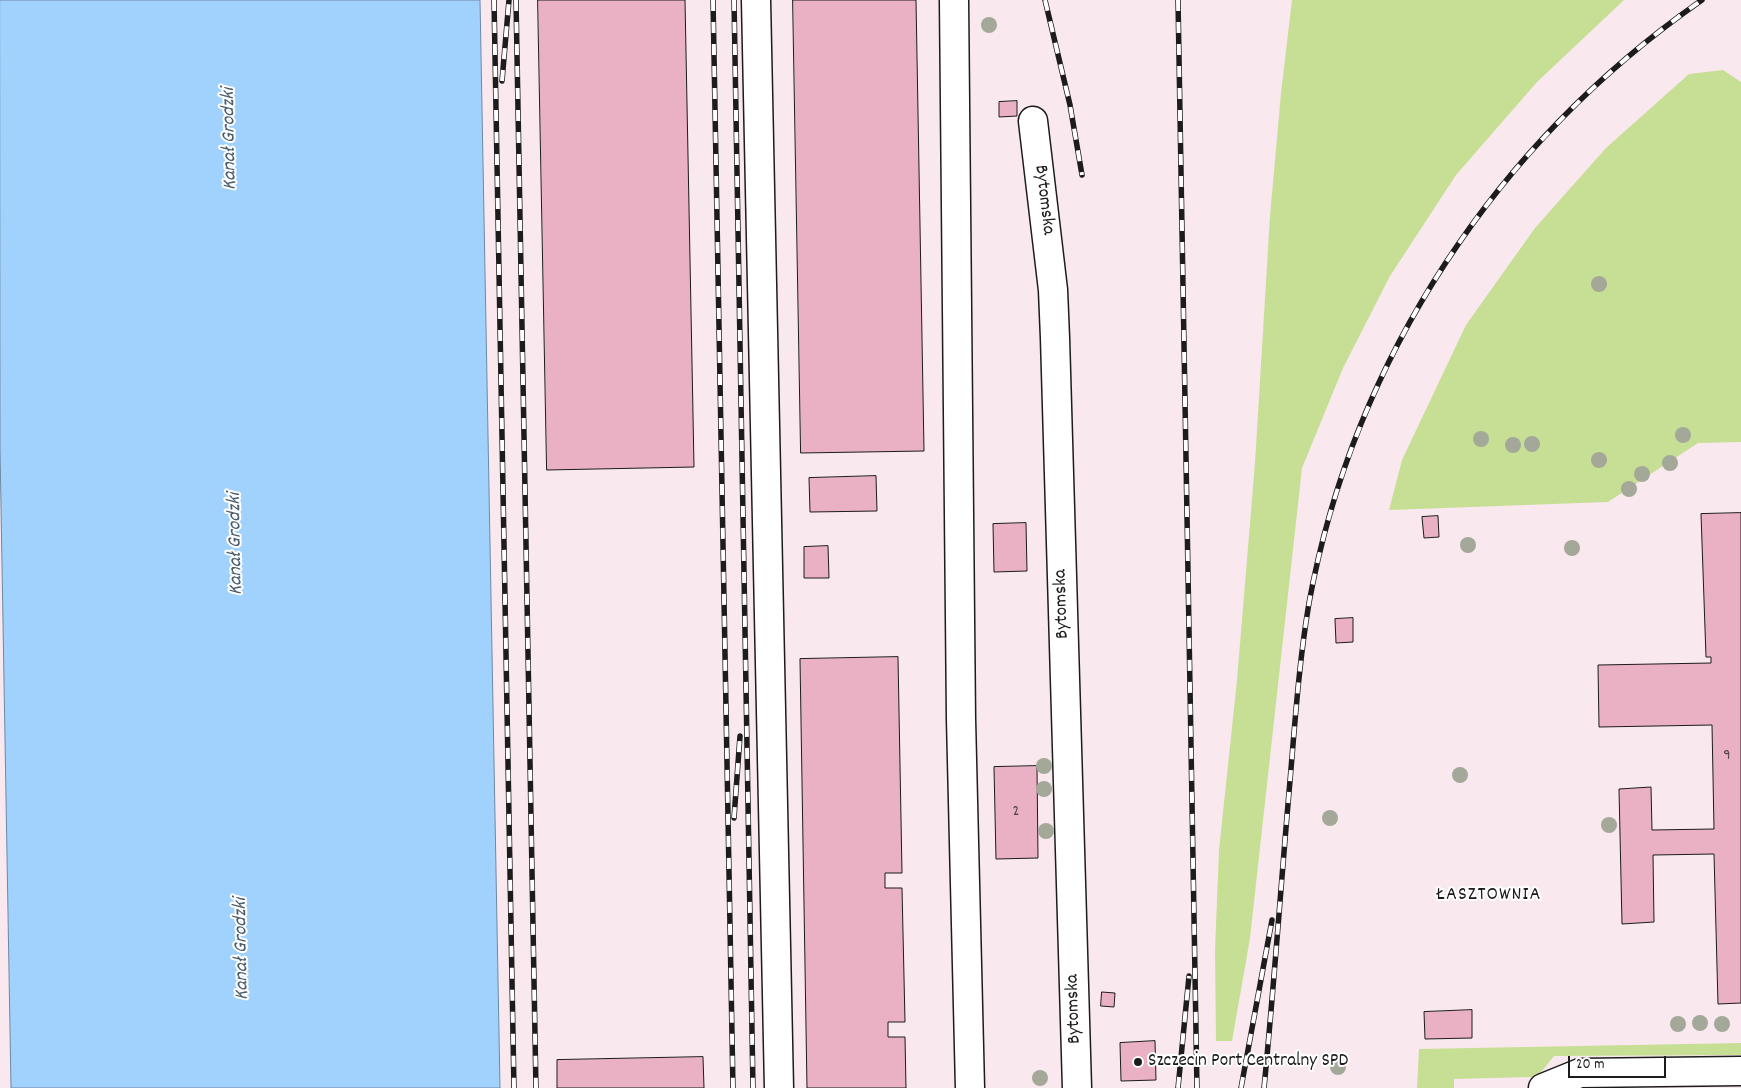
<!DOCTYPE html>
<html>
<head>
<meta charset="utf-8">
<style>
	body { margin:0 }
	#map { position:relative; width:1741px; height:1088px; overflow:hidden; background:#fff; font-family:Dekko,sans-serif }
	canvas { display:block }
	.scale { position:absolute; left:1568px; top:1056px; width:98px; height:22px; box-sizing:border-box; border:2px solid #1c1c1c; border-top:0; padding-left:6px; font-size:15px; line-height:18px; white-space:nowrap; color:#1c1c1c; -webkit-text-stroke:4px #fff; paint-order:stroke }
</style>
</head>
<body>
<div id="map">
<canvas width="1741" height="1088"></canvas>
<div class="scale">20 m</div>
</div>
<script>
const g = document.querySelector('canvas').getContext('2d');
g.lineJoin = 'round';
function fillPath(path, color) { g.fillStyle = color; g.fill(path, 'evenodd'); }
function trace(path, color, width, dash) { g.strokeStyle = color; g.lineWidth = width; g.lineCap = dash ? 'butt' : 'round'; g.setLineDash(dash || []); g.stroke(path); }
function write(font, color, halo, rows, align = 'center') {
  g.font = font + ' Dekko,sans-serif'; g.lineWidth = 4; g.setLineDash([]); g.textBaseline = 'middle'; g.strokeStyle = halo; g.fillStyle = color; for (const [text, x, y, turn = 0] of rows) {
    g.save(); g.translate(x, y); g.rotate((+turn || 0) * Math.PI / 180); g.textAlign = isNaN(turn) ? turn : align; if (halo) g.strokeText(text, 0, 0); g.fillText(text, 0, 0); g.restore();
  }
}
const built = new Path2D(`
	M480 0H1741V1088H500Z
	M0 449 11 1088H0Z`);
const green = new Path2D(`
	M1292 0H1624L1537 82 1456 175 1390 276 1343 368 1302 468 1250 938 1232 1041H1216L1215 950 1219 850 1237 680 1255 463 1270 216 1281 93Z
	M1723 70 1741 82V442L1698 443 1608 502 1389 510 1402 460 1466 325 1535 228 1606 148 1689 74Z
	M1741 1043V1055L1554 1056 1542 1071 1532 1077 1454 1079V1088H1417L1419 1049Z`);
const water = new Path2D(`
	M0 0H480L500 1088H11L0 449Z`);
const building = new Path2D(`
	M538 0H685L694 467 547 470Z
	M793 0H916L924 451 801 453Z
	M1017 101V116L999 117V102Z
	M876 476 877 511 810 512 809 478Z
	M1741 513V1003L1718 1004 1714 854 1653 855 1654 922 1622 924 1619 789 1651 787 1652 830 1714 829 1712 725 1599 727 1598 665 1711 663V657H1706L1701 514Z
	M1438 516 1439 537 1424 538 1422 517Z
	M1026 523 1027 571 994 572 993 524Z
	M828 546 829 578H804V547Z
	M1353 618V642L1336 643 1335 619Z
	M898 657 902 873H885V888H902L905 1022H888V1037H905L906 1088H807L800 659Z
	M1037 766 1038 858 996 859 994 767Z
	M1102 992 1115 993 1114 1007 1101 1006Z
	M1472 1010V1038L1425 1039 1424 1012Z
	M1155 1041 1156 1080 1121 1081 1120 1043Z
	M703 1057 704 1088H557V1060Z`);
const minor = new Path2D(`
	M756 0 779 1088
	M954 0 961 719 970 1088
	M1033 121 1053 290 1055 338 1077 1088
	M1543 1088 1580 1073 1741 1071`);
const rail = new Path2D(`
	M494 0 514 1088
	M516 0 536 1088
	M713 0 733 1088
	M734 0 753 1088
	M1045 0 1070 105 1082 175
	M1178 0 1197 1088
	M502 81 509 0
	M734 818 740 736
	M1178 1088 1189 976
	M1241 1088 1272 920
	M1264 1088C1274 986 1281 883 1290 781 1295 722 1299 662 1309 603 1354 357 1498 142 1702 0`);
const trees = [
	[989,25],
	[1599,284],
	[1683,435],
	[1481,439],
	[1532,444],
	[1513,445],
	[1599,460],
	[1670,463],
	[1642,474],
	[1629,489],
	[1468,545],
	[1572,548],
	[1044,766],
	[1460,775],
	[1044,789],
	[1330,818],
	[1609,825],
	[1046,831],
	[1700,1023],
	[1678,1024],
	[1722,1024],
	[1338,1067],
	[1040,1078]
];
const markers = [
	[1138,1062,5,"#1c1c1c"]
];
const numberNames = [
	["9",1727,757],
	["2",1016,813]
];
const streetNames = [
	["Bytomska",1043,200,83],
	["Bytomska",1063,604,-92],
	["Bytomska",1075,1009,-92]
];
const poiNames = [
	["Szczecin Port Centralny SPD",1148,1062]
];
const waterNames = [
	["Kanał Grodzki",231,139,-91],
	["Kanał Grodzki",237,544,-91],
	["Kanał Grodzki",243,949,-91]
];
const neighbourhoodNames = [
	["ŁASZTOWNIA",1489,896]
];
fillPath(built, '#f9e8ed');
fillPath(green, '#c7df95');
fillPath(water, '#a1d2fe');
trace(water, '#6c89a4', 1);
fillPath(building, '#eab1c4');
trace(building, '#1c1c1c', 1);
trace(minor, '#1c1c1c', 31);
trace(minor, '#fff', 28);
trace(rail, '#1c1c1c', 5.5);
trace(rail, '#fff', 4, [11]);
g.fillStyle = '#a3a899';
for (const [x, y] of trees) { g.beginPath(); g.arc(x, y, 8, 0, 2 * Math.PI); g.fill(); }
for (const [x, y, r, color] of markers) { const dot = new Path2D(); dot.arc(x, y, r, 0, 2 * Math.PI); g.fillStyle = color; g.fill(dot); trace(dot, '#fff', 2); }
write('16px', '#504146', null, numberNames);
write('19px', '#1c1c1c', '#fff', streetNames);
write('19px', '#1c1c1c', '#fff', poiNames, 'left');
write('italic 20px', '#4b5c6b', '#fff', waterNames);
g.letterSpacing = '1px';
write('20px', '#1c1c1c', '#fff', neighbourhoodNames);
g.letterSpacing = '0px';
</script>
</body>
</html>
